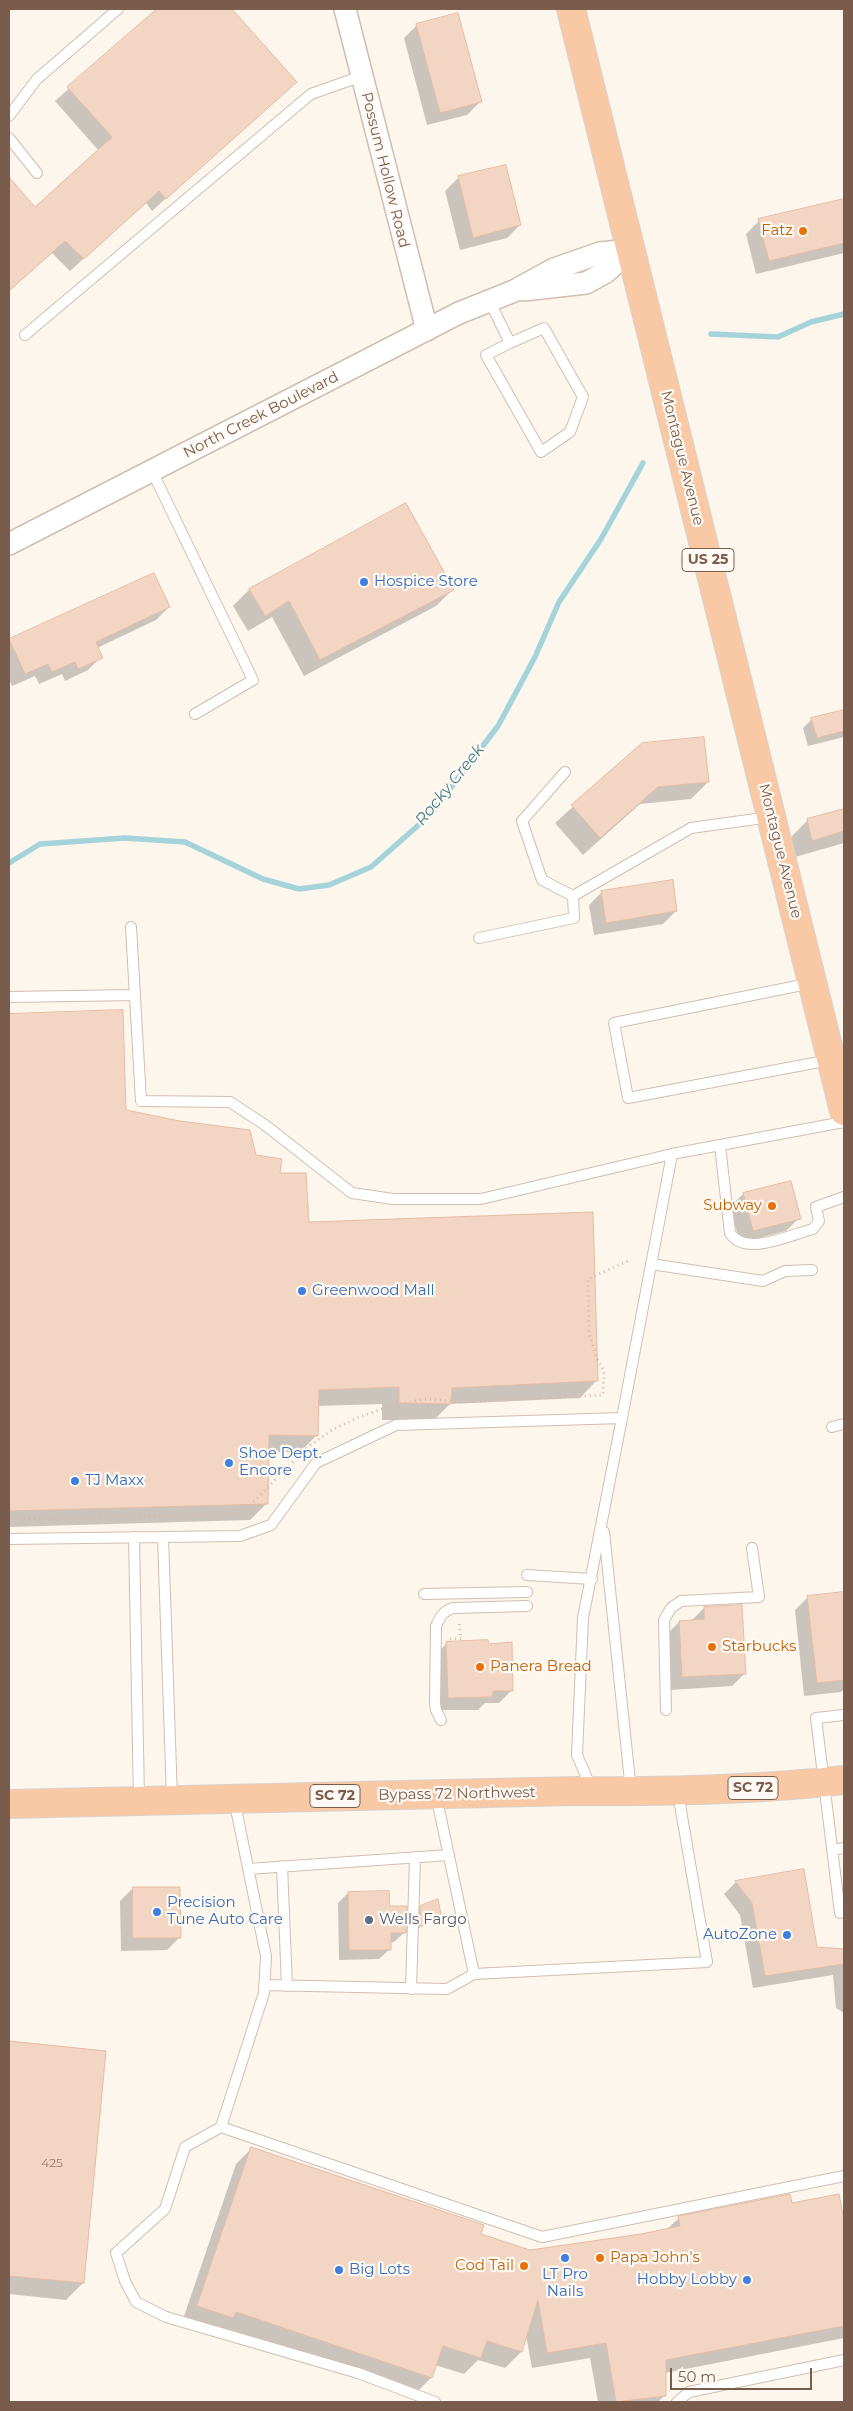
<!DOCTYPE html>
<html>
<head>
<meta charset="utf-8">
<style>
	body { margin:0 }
	#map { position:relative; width:853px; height:2411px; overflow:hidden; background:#fdf6ec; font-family:Montserrat,sans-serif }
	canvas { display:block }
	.frame { position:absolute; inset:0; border:10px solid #7a5c4d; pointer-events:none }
	.scale { position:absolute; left:670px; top:2368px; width:142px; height:22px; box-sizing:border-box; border:2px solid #7a5c4d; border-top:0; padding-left:6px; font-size:15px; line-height:18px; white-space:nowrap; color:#7a5c4d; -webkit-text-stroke:4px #fffaf3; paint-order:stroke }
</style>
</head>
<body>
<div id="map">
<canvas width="853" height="2411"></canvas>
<div class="frame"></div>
<div class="scale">50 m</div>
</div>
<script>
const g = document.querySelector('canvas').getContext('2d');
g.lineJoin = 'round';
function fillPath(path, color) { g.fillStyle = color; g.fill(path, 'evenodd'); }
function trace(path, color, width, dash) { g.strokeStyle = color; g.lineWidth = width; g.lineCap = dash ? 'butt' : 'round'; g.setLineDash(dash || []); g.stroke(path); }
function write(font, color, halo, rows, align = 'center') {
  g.font = font + ' Montserrat,sans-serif'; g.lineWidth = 4.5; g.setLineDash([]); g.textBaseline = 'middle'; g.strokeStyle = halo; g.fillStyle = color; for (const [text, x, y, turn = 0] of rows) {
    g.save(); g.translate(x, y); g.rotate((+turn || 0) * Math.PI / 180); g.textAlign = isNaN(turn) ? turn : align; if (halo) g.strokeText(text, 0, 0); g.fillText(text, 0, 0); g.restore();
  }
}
const shadow = new Path2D(`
	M158 9H164L170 14 176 9H231L295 82 152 211 146 203 70 271 52 253 9 291V179L35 208 99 151 55 101Z
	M417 25 480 102 467 115 427 125 404 38Z
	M458 178 520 225 507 238 460 250 445 191Z
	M844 200V253L756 274 746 234 759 221Z
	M406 505 453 589 436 606 304 676 272 617 248 631 233 606 249 590Z
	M169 607 156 620 97 648 101 657 88 670 65 681 62 674 39 684 35 676 12 686 9 679 10 640Z
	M844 711V737L808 746 803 728 812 719Z
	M642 744 708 782 691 799 640 804 583 855 555 823Z
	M844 810V843L795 857 791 837 808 820Z
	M602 892 676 911 663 924 594 935 589 905Z
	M122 1012 125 1111 255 1156 279 1175 308 1223 597 1380 580 1398 450 1404 433 1421 382 1420V1404L317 1406V1435L300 1452H268L267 1503 250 1520 9 1527V1015Z
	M790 1182 799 1218 786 1231 740 1243 730 1207 743 1194Z
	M844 1593V1689L841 1692 804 1696 795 1610 808 1597Z
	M704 1608 745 1673 732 1686 670 1690 666 1635 679 1622 691 1621Z
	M447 1643 512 1690 499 1703H485L478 1710H436L434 1656Z
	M736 1882 816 1948 844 1951V2013L836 2008 833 1975 753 1988 740 1915 724 1894Z
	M133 1888 180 1937 167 1950 121 1951 120 1901Z
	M348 1893 389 1907 405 1932 394 1942 389 1943 390 1949 379 1959 339 1960 338 1903Z
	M421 1907 440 1913 416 1930 417 1912Z
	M9 2042 104 2052 83 2283 66 2300 9 2294Z
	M252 2148 479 2235 530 2251 666 2230 679 2218 791 2205 838 2195 844 2226V2338L665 2373V2395L658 2402H598L590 2358 532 2368 526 2335 521 2352 505 2368 478 2360 464 2374 435 2365 431 2378 415 2394 182 2322 236 2164Z`);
const stream = new Path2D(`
	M711 334 778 337 811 322 844 314
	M9 863 40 844 125 838 185 842 263 879 299 889 329 885 371 867 430 815 498 726 535 657 559 602 601 539 643 463`);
const building = new Path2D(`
	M157 9H232L297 82 166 199 159 191 84 259 65 241 9 291V177L35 207 112 137 67 87Z
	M458 13 482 102 440 113 416 24Z
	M506 165 521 225 473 238 458 176Z
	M844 199V243L769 261 758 219Z
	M406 503 454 590 320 660 289 601 265 616 249 589Z
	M154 573 170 607 96 642 103 658 78 669 75 662 52 672 48 664 25 674 9 639Z
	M844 710V731L817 738 811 718Z
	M704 737 709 782 658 787 600 838 571 805 642 743Z
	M844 809V831L812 841 807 819Z
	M673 880 677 911 606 923 601 891Z
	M123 1010 126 1110 180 1121 250 1130 256 1155 282 1159 280 1173H306L309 1222 593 1212 598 1381 452 1388 451 1404 399 1403V1387L319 1390 318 1436 269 1435 268 1504 9 1511V1014Z
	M791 1181 801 1219 753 1231 743 1193Z
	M844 1592V1680L817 1683 807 1596Z
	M742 1605 746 1674 682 1677 679 1621 704 1619V1607Z
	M488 1640 489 1644 512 1642 513 1691H493L492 1697 448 1698 446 1642Z
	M804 1869 817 1947 844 1949V1964L765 1976 752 1903 735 1881Z
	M133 1887H180L181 1938H133Z
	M389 1891 390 1906H407L406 1933H391V1950H349L348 1892Z
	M438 1899 441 1914 420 1927V1906Z
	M9 2041 106 2051 84 2283 9 2276Z
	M251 2147 484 2225 481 2234 530 2250 641 2234 680 2226 678 2216 790 2194 792 2203 839 2194 844 2220V2326L666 2360V2396L616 2402 606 2343 547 2353 538 2300 522 2352 487 2341 481 2358 443 2346 432 2378 236 2312 233 2318 197 2306Z`);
const path = new Path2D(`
	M9 1519 242 1514 306 1448 332 1430 359 1417 388 1407 424 1399 462 1402 603 1395 604 1371 598 1361 589 1334 588 1279 628 1261
	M450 1639H461L459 1621`);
const service = new Path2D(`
	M9 116 37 79 118 9
	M9 138 37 173
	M489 300 510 343 486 355 541 452 570 432 583 397 544 328 510 343
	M25 335 311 94 362 76
	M152 471 253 680 195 714
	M565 772 522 821 542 880 573 896
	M131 927 141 1101 230 1102 265 1125 352 1193 393 1199H481L672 1154
	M479 938 574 918 573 896 691 828 770 817
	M812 983 614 1023 628 1098 830 1060
	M9 997 135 995
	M720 1146 730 1233C745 1257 790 1235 813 1229L819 1221 816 1207 844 1197
	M651 1264 763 1281 785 1271 812 1270
	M622 1418 672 1154 844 1122
	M832 1427 844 1424
	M604 1532 631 1791
	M134 1537 139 1799
	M163 1537 172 1798
	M9 1539 240 1536 271 1525 316 1463 396 1425 622 1418 583 1618 577 1755 592 1790
	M527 1575 592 1579
	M424 1594 527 1592
	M666 1710 664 1620 671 1608 681 1601 759 1597 752 1548
	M441 1720 436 1710 435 1704 436 1626C440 1617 443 1611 453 1608L527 1606
	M436 1795 474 1974 707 1962 678 1793
	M234 1799 266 1956 264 1993 221 2127 542 2237 844 2176
	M832 1850 844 1848
	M282 1866 287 1986
	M248 1869 449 1855
	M840 1913 816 1718 844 1715
	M264 1985 447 1989 474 1974
	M411 1989 415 1857
	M221 2127 185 2147 165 2209 116 2253 125 2281 136 2302 166 2317 358 2373 435 2402
	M677 2402 689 2392 844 2360`);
const minor = new Path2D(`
	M345 9 427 330
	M524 290 586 283 606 272 630 250
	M9 544 459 313 514 291 554 269 600 253 630 250`);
const trunk = new Path2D(`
	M571 9 844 1111
	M9 1804 576 1791C666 1792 755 1790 844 1780`);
const markers = [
	[803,231,5,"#e8710a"],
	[364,582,5,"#3f7fe0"],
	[772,1206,5,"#e8710a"],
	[302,1291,5,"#3f7fe0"],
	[229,1463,5,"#3f7fe0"],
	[75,1481,5,"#3f7fe0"],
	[712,1647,5,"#e8710a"],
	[480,1667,5,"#e8710a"],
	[157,1912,5,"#3f7fe0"],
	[369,1920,5,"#5c6f8a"],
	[787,1935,5,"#3f7fe0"],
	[565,2258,5,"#3f7fe0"],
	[600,2258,5,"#e8710a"],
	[524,2266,5,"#e8710a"],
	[339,2270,5,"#3f7fe0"],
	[747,2280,5,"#3f7fe0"]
];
const numberNames = [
	["425",52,2163]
];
const shields = [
	[708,560,52],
	[753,1788,50],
	[335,1796,50]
];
const shieldNames = [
	["US 25",708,560],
	["SC 72",753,1788],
	["SC 72",335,1796]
];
const streetNames = [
	["Possum Hollow Road",385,170,76],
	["North Creek Boulevard",261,415,-27],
	["Montague Avenue",682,458,76],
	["Montague Avenue",780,851,76],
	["Bypass 72 Northwest",457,1794,-1]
];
const foodNames = [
	["Fatz",793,231],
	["Subway",762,1206],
	["Starbucks",722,1647,"left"],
	["Panera Bread",490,1667,"left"],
	["Papa John's",610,2258,"left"],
	["Cod Tail",514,2266]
];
const shopNames = [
	["Hospice Store",374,582],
	["Greenwood Mall",312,1291],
	["Shoe Dept.",239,1454],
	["Encore",239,1471],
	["TJ Maxx",85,1481],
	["Precision",167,1903],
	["Tune Auto Care",167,1920],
	["AutoZone",777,1935,"right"],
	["Big Lots",349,2270],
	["LT Pro",565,2275,"center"],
	["Nails",565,2292,"center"],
	["Hobby Lobby",737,2280,"right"]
];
const serviceNames = [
	["Wells Fargo",379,1920]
];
const waterNames = [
	["Rocky Creek",450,785,-51]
];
fillPath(shadow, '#0003');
trace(stream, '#a5d3da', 5.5);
fillPath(building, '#f3d5c3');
trace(building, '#e6bba3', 1);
trace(service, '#d1beb0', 12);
trace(minor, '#d1beb0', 24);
trace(trunk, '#dad1cd', 30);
trace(path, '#d9b8a5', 3, [1, 4]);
trace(service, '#fff', 10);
trace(minor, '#fff', 21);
trace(trunk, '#f9c8a4', 28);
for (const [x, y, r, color] of markers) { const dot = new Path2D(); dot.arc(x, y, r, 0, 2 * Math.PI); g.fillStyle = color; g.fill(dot); trace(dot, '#fffaf3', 2); }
write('12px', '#987a6a', null, numberNames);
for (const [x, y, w] of shields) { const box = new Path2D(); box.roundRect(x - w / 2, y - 11.5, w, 23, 4); g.fillStyle = '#fffaf3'; g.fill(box); trace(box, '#7a5c4d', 1); }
write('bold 14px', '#7a5c4d', null, shieldNames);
write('15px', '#7a5c4d', '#fffaf3', streetNames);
write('15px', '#c56008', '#fffaf3', foodNames, 'right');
write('15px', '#366cbe', '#fffaf3', shopNames, 'left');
write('15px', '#4e5e75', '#fffaf3', serviceNames, 'left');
write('italic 16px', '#437c86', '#fffaf3', waterNames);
</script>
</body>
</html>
